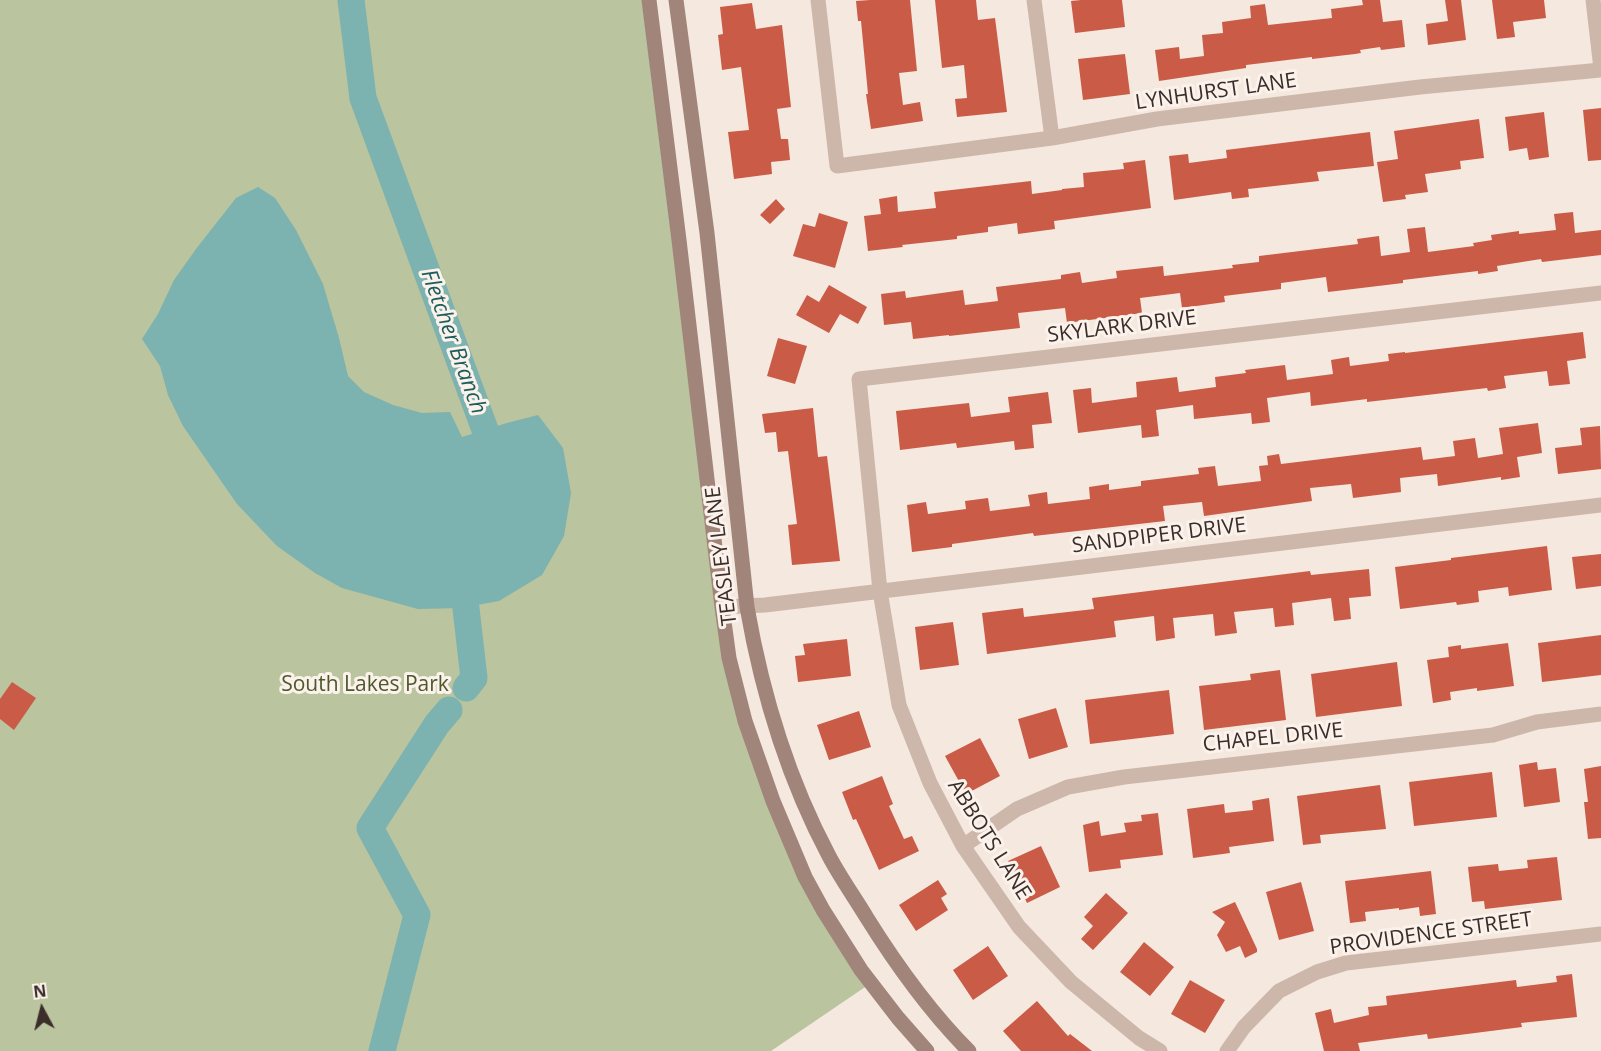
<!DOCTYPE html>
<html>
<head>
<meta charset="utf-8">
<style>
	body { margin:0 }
	#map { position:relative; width:1601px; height:1051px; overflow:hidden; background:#f4e8df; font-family:"Open Sans",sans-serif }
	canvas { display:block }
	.north { position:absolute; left:12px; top:979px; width:60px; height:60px; -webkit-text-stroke:4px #fbf2eb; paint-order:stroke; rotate:353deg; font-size:16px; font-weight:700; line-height:24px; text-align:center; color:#3a2d2a }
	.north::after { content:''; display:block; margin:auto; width:21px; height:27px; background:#3a2d2a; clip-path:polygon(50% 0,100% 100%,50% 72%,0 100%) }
</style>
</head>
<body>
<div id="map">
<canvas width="1601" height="1051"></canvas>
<div class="north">N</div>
</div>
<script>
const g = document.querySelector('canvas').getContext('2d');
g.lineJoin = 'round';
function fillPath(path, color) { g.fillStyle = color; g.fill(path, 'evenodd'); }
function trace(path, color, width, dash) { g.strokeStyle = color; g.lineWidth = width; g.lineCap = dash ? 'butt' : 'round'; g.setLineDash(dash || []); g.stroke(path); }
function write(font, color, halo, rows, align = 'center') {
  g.font = font + ' "Open Sans",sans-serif'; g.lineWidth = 6; g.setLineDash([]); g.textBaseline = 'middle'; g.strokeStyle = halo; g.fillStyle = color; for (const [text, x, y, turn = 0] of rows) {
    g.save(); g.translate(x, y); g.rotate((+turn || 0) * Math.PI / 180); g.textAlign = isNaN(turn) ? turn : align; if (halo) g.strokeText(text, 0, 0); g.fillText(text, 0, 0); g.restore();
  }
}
const green = new Path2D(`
	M0 0H647L722 607 756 754 805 877 871 983 771 1051H0Z`);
const water = new Path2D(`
	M258 187 275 198 296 230 323 284 339 338 348 376 364 392 393 405 422 413 450 412 462 437 507 423 538 415 563 448 571 493 564 536 542 575 499 601 460 608 418 609 342 588 315 573 277 546 237 504 183 426 168 395 160 366 142 339 158 314 174 280 196 249 236 198Z`);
const river = new Path2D(`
	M351 0 363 98 491 446 488 464
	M466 688 474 678 465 600 470 570
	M382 1051 417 915 370 828 437 724 449 710`);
const building = new Path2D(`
	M870 0H910L917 71 899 73 903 105 920 102 923 121 871 129 866 94H868L861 21H858L856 1Z
	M935 0H976L978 20 995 18 1007 112 957 117 955 99 967 98 964 65 942 68Z
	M1081 0H1122L1125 27 1075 33 1071 1Z
	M1362 0H1380L1383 22 1402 20 1405 47 1381 50 1380 47 1360 50 1361 53 1355 54 1312 59V57L1246 65V68L1159 81 1155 50 1179 47 1180 59 1204 56 1202 35 1223 33 1222 22 1251 18 1250 6 1265 4 1268 25 1332 18 1331 9 1363 5Z
	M1445 0H1461L1466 40 1428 45 1426 24 1448 21Z
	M1492 0H1544L1546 18 1513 22 1515 37 1497 39Z
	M752 3 756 29 782 25 791 107 777 109 781 139H788L790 160 771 162 772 174 734 179 728 132 749 130 741 67 722 70 718 35 723 34 720 7Z
	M1125 54 1130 94 1083 100 1078 59Z
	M1601 108V160L1588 161 1583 110Z
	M1544 112 1549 157 1529 160 1527 148 1509 151 1505 117Z
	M1479 119 1484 158 1460 161 1461 169 1425 174 1428 192 1405 195 1406 199 1383 202 1377 162 1398 159 1394 131Z
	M1370 132 1374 166 1317 172 1319 181 1248 189 1249 197 1232 199 1231 192 1174 200 1169 156 1188 154 1189 163 1227 158 1226 150Z
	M1145 160 1151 208 1054 221 1055 229 1018 234 1017 223 988 227V232L957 236V239L902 245 903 247 868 251 864 216 881 214 879 199 897 196 898 212 936 208 934 192 1031 181 1032 194 1062 190V189L1084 187 1083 173 1124 169 1123 163Z
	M776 199 785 209 770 224 760 215Z
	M1573 212 1575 233 1601 230V255L1542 262 1541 259 1497 266 1498 271 1478 274V271L1403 280V283L1328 292 1326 277 1281 283V289L1224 296 1225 302 1182 308 1180 293 1140 298 1142 313 1067 323 1065 308 1018 313 1020 328 949 336V335L913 339 911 322 884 325 881 294 905 291 906 298 963 290 965 305 998 301 996 287 1061 279V275L1080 272 1082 283 1117 278 1116 271 1163 266 1164 276 1233 268 1232 265 1259 262V256L1358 244 1357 239 1379 236 1381 256 1410 252 1407 229 1425 227 1428 252 1474 246 1473 243 1492 240 1491 235 1519 231V234L1556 230 1554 214Z
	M819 213 848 222 835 268 793 256 803 224 815 227Z
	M829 285 867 307 858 324 840 314 829 333 796 315 807 295 819 302Z
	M1583 332 1586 358 1567 361 1570 384 1549 386 1547 371 1504 376 1506 388 1488 391 1487 388 1367 402V399L1311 406 1310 392 1267 398 1270 422 1252 424 1251 413 1194 419 1193 405 1156 410 1159 436 1142 438 1141 425 1078 433 1073 390 1091 388 1092 403 1137 397 1136 382 1177 377 1179 392 1216 387 1215 377 1246 373 1245 370 1285 365 1287 380 1333 374 1331 360 1349 357 1350 366 1389 361 1388 354 1405 352V353Z
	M778 338 807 346 795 384 767 376Z
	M1048 392 1052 423 1032 425 1034 448 1015 450 1014 441 957 448 956 443 900 450 896 411 969 403 971 417 1010 412 1008 397Z
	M813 408 818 457 827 456 840 561 792 565 788 525 797 524 788 451 778 452 776 432 765 433 762 414Z
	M1538 423 1542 453 1517 457 1520 477 1501 480V477L1438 486 1437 474 1400 478 1401 492 1353 498 1351 484 1310 488 1312 501 1204 516 1202 502 1163 506 1165 521 1034 536 1033 533 952 544V547L912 552 907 505 926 502 928 514 966 509 965 501 988 498 990 511 1030 506 1028 495 1047 492 1048 504 1090 499 1089 487 1109 484V490L1141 486V481L1199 474 1198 468 1215 466 1218 486 1261 481 1259 466 1268 465 1267 456 1279 454 1281 464 1421 447 1423 460 1455 456 1453 441 1475 438 1478 458 1503 454 1499 428Z
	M1600 426 1601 469 1558 474 1555 448 1582 445 1580 428Z
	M1547 546 1552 590 1509 596 1508 587 1478 591 1479 602 1457 605 1456 602 1400 609 1395 567 1451 560V558Z
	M1601 554V586L1576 589 1572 557Z
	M1369 569 1371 596 1349 598 1351 619 1334 621 1331 598 1292 603 1294 625 1275 627 1273 608 1234 612 1237 633 1215 636 1213 614 1173 618 1175 638 1156 641 1154 616 1114 621 1116 637 987 654 982 613 1023 608 1024 617 1094 609 1092 598 1310 571 1311 575Z
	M953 622 959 665 920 670 915 627Z
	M1601 635V675L1542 682 1538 643Z
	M847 639 851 676 798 682 795 656 805 655 803 644Z
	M1508 643 1514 686 1477 691V688L1450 692 1451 700 1433 703 1427 660 1449 657 1448 647 1461 645V649Z
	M1397 662 1402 706 1316 717 1311 674Z
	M1280 670 1286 720 1204 730 1199 686 1251 680 1250 674Z
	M12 682 36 698 14 730 0 719V699Z
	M1169 690 1174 734 1090 744 1085 700Z
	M1056 708 1068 747 1029 759 1018 719Z
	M859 711 871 747 829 760 817 725Z
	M980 738 1000 776 966 794 945 756Z
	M1537 762 1538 770 1556 768 1560 802 1524 807 1519 765Z
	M1601 766V838L1588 839 1584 802H1588L1584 769Z
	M1492 772 1497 817 1414 826 1409 782Z
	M882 776 893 804 889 806 904 839 912 836 919 851 879 870 856 819 853 820 842 792Z
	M1380 785 1386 829 1320 835 1321 843 1303 845 1297 796Z
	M1269 798 1274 841 1229 847 1230 853 1193 858 1187 809 1224 804 1225 813 1253 810 1252 801Z
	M1158 813 1163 855 1120 860 1121 868 1089 872 1083 825 1099 821 1101 836 1126 832 1124 823 1142 821 1141 815Z
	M1041 846 1060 887 1027 903 1008 861Z
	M1557 857 1562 900 1485 909 1484 901 1472 902 1468 867 1498 864 1499 871 1528 868 1527 860Z
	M1431 871 1436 914 1420 916 1419 907 1399 910V908L1365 912 1366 921 1350 923 1345 881Z
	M938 880 947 894 941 898 948 910 916 931 899 905Z
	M1301 882 1314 931 1279 940 1266 892Z
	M1106 893 1128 913 1093 950 1081 939 1093 926 1084 917Z
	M1235 902 1257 949V952L1245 958 1240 946 1226 952 1217 935 1225 922 1212 912Z
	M1144 942 1174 967 1150 996 1120 972Z
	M988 946 1008 976 973 1000 953 970Z
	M1572 974 1577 1017 1521 1023 1522 1027 1428 1039 1427 1034 1358 1043 1360 1051H1324L1315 1013 1331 1009 1334 1023 1369 1015 1368 1007 1387 1005 1386 996 1516 980 1517 987 1557 982 1556 976Z
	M1190 980 1225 1000 1205 1033 1171 1014Z
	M1037 1001 1068 1036 1070 1034 1092 1051H1021L1003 1031Z`);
const minor = new Path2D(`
	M818 0 837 166 1052 138 1157 119 1420 87 1601 70
	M1034 0 1052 138
	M1593 0 1601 69
	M722 607 765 605 1601 505
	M963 846 1017 809 1068 787 1124 777 1493 735 1537 722 1601 714
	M1160 1051 1139 1038 1071 982 1019 927 963 846 930 783 899 705 880 591 859 379 1601 293
	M1227 1051 1244 1027 1279 991 1317 972 1346 963 1601 934`);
const secondary = new Path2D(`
	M649 0 679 240 722 607 729 658 745 721 773 801 805 877 823 910 861 970 898 1018 927 1051
	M676 0 707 233 747 607C762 693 788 779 829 856 840 877 855 898 867 918 897 966 929 1011 969 1051`);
const streetNames = [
	["LYNHURST LANE",1216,92,-8],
	["SKYLARK DRIVE",1122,327,-7],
	["SANDPIPER DRIVE",1159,536,-7],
	["TEASLEY LANE",722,556,-97],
	["CHAPEL DRIVE",1273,738,-6],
	["ABBOTS LANE",989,840,58],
	["PROVIDENCE STREET",1431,934,-8]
];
const parkNames = [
	["South Lakes Park",365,685]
];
const waterNames = [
	["Fletcher Branch",453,342,70]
];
fillPath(green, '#bac49e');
fillPath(water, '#7cb2af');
trace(river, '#7cb2af', 27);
fillPath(building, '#ca5b46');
trace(minor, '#cdb7aa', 15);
trace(secondary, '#a1857b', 15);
write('21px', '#3a2d2a', '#fbf2eb', streetNames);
write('21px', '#4d592c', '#fbf2eb', parkNames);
write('italic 22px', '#1d5d5c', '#fbf2eb', waterNames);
</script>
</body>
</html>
